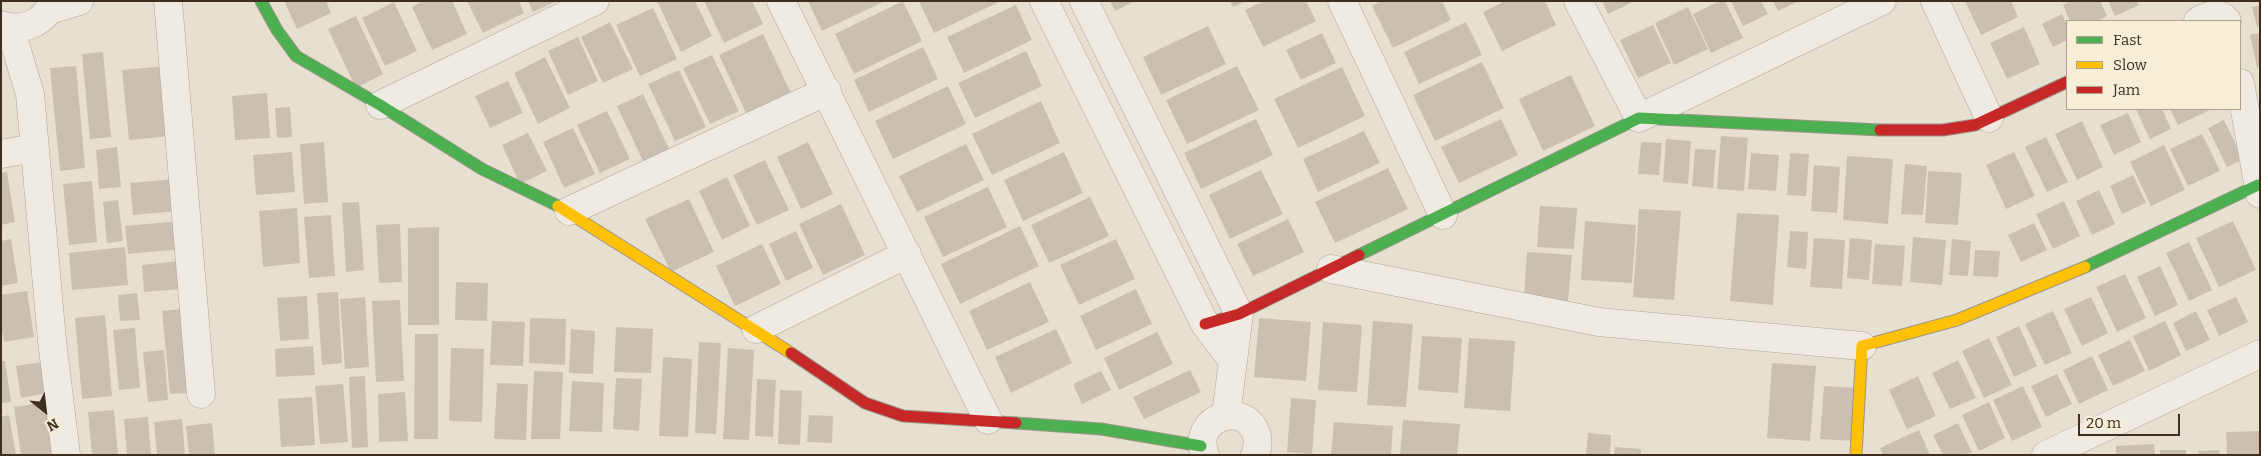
<!DOCTYPE html>
<html>
<head>
<meta charset="utf-8">
<style>
	body { margin:0 }
	#map { position:relative; width:2261px; height:456px; overflow:hidden; background:#e7e0d1; font-family:Bitter,serif }
	canvas { display:block }
	.frame { position:absolute; inset:0; border:2px solid #3d2e20; pointer-events:none }
	.legend { position:absolute; left:2066px; top:20px; width:175px; height:90px; box-sizing:border-box; background:#f7eed8; border:1px solid #ada18e; margin:0; padding:6px 9px; list-style:none; font-size:15px; color:#3d2e20 }
	.legend li { display:flex; align-items:center; gap:10px; height:25px }
	.legend b { width:25px; border:1px solid #ada18e }
	.north { position:absolute; left:20px; top:386px; width:50px; height:50px; -webkit-text-stroke:4px #f7eed8; paint-order:stroke; rotate:151deg; font-size:14px; font-weight:700; line-height:20px; text-align:center; color:#3d2e20 }
	.north::after { content:''; display:block; margin:auto; width:18px; height:22px; background:#3d2e20; clip-path:polygon(50% 0,100% 100%,50% 72%,0 100%) }
	.scale { position:absolute; left:2078px; top:414px; width:102px; height:22px; box-sizing:border-box; border:2px solid #3d2e20; border-top:0; padding-left:6px; font-size:15px; line-height:18px; white-space:nowrap; color:#3d2e20; -webkit-text-stroke:4px #f7eed8; paint-order:stroke }
</style>
</head>
<body>
<div id="map">
<canvas width="2261" height="456"></canvas>
<div class="frame"></div>
<ul class="legend">
<li><b style="height:6px;background:#4caf50"></b>Fast</li>
<li><b style="height:6px;background:#ffc107"></b>Slow</li>
<li><b style="height:6px;background:#c62828"></b>Jam</li>
</ul>
<div class="north">N</div>
<div class="scale">20 m</div>
</div>
<script>
const g = document.querySelector('canvas').getContext('2d');
g.lineJoin = 'round';
function fillPath(path, color) { g.fillStyle = color; g.fill(path, 'evenodd'); }
function trace(path, color, width, dash) { g.strokeStyle = color; g.lineWidth = width; g.lineCap = dash ? 'butt' : 'round'; g.setLineDash(dash || []); g.stroke(path); }
const building = new Path2D(`
	M284 1H326L331 13 297 29Z
	M423 1H452L467 34 432 50 412 7Z
	M467 1H519L524 13 483 33Z
	M528 1H557L533 12Z
	M657 1H695L712 36 681 52Z
	M704 1H752L763 24 724 43Z
	M808 1H885L822 31Z
	M903 1 922 41 854 74 835 34Z
	M919 1H996L997 3 934 33Z
	M1110 1H1135L1115 11Z
	M1230 1H1246L1233 7Z
	M1264 1H1306L1316 21 1263 47 1245 10Z
	M1381 1H1442L1451 20 1393 48 1372 6Z
	M1505 1H1545L1556 25 1502 51 1483 12Z
	M1602 1H1630L1631 3 1608 14Z
	M1720 1H1725L1743 38 1711 53 1693 14Z
	M1731 1H1761L1768 14 1743 26Z
	M1773 1H1799L1778 11Z
	M1965 1H2011L2018 17 1981 35Z
	M2071 1H2100L2107 16 2097 21H2070L2063 5Z
	M2108 1H2137L2139 5 2115 16Z
	M394 2 417 51 385 66 362 18Z
	M1016 5 1032 40 964 73 947 37Z
	M2260 5V26L2257 27 2252 7Z
	M1688 7 1708 49 1674 65 1655 23Z
	M653 8 677 59 640 76 616 25Z
	M2062 14 2067 25V40L2053 47 2042 24Z
	M356 16 383 74 356 88 328 29Z
	M610 22 633 69 603 83 581 37Z
	M1466 22 1482 55 1419 84 1404 52Z
	M1653 25 1671 63 1638 78 1620 40Z
	M1208 26 1226 64 1161 95 1143 57Z
	M2024 27 2040 64 2007 79 1990 43Z
	M1322 33 1336 63 1301 80 1286 50Z
	M2260 33V67L2257 68 2250 35Z
	M763 34 791 93 747 115 719 55Z
	M578 37 598 81 568 95 548 51Z
	M923 47 938 79 869 112 854 80Z
	M1026 51 1042 86 975 118 958 83Z
	M103 52 111 137 90 139 82 54Z
	M712 55 739 111 710 124 683 68Z
	M545 57 570 108 538 124 514 73Z
	M1482 62 1504 108 1435 141 1413 95Z
	M76 66 85 168 60 171 50 68Z
	M166 66 172 136 129 140 122 70Z
	M1237 66 1259 110 1187 144 1166 100Z
	M1342 67 1365 116 1298 148 1274 99Z
	M679 70 706 127 675 141 648 84Z
	M1571 75 1595 126 1543 151 1519 99Z
	M508 81 523 113 490 128 475 96Z
	M948 86 966 124 893 159 875 121Z
	M267 93 270 138 235 140 232 96Z
	M643 94 669 149 643 161 617 106Z
	M1041 101 1060 143 992 175 972 134Z
	M290 107 292 137 277 138 275 108Z
	M2136 109H2162L2171 129 2150 139Z
	M2170 109H2209L2210 110 2178 125Z
	M607 111 630 159 600 173 577 125Z
	M2128 113 2141 142 2114 155 2100 125Z
	M1256 119 1273 155 1201 189 1184 153Z
	M1501 119 1518 155 1459 183 1441 147Z
	M2224 120 2243 159 2227 167 2208 128Z
	M2082 121 2103 167 2077 180 2055 134Z
	M573 128 595 174 564 188 543 142Z
	M1364 131 1380 163 1318 192 1303 159Z
	M528 133 547 171 520 184 502 145Z
	M2202 134 2220 171 2188 186 2170 149Z
	M1721 136 1748 138 1744 191 1717 189Z
	M2046 137 2068 182 2047 192 2025 147Z
	M1666 139 1691 141 1688 184 1663 182Z
	M324 142 328 202 304 204 300 144Z
	M808 142 833 194 801 209 777 157Z
	M1641 142 1662 143 1659 175 1638 174Z
	M966 144 984 180 917 212 899 176Z
	M2164 145 2185 190 2151 206 2130 162Z
	M117 147 121 187 99 189 96 150Z
	M1695 149 1716 150 1713 188 1692 186Z
	M292 152 295 192 256 195 253 155Z
	M1064 152 1083 193 1023 221 1004 180Z
	M2014 152 2035 196 2006 209 1986 165Z
	M1751 153 1779 155 1776 191 1748 189Z
	M1790 153 1809 154 1806 196 1787 195Z
	M1847 156 1893 159 1888 224 1843 220Z
	M765 160 789 210 757 225 733 175Z
	M1905 164 1927 166 1923 215 1901 214Z
	M1814 165 1840 167 1837 213 1811 211Z
	M1388 168 1408 209 1335 243 1315 202Z
	M1261 170 1283 214 1230 239 1209 195Z
	M1928 171 1962 173 1958 225 1925 223Z
	M7 172 15 222 1 225V173Z
	M2133 175 2146 203 2122 214 2110 186Z
	M727 177 750 226 722 240 699 191Z
	M176 179 179 211 133 215 130 183Z
	M92 181 97 242 69 245 63 184Z
	M988 187 1007 227 943 257 924 217Z
	M2099 190 2115 224 2092 235 2076 201Z
	M1090 197 1109 236 1049 263 1031 225Z
	M689 199 714 252 671 272 645 219Z
	M118 200 123 241 107 243 103 202Z
	M2064 201 2080 236 2053 249 2036 214Z
	M359 202 364 270 346 272 342 203Z
	M841 204 865 255 823 275 799 224Z
	M1540 206 1577 208 1574 249 1537 247Z
	M297 208 300 263 263 267 259 211Z
	M1639 209 1681 211 1674 300 1633 297Z
	M1737 213 1779 215 1773 305 1730 301Z
	M331 215 335 276 309 278 304 217Z
	M1288 219 1304 252 1253 276 1237 244Z
	M179 221 182 249 128 254 125 226Z
	M1585 221 1636 225 1632 283 1581 280Z
	M2233 221 2256 270 2219 287 2196 238Z
	M2034 223 2047 250 2021 262 2008 235Z
	M400 224 402 282 379 283 376 225Z
	M1020 226 1039 266 960 304 941 264Z
	M439 227V325H408V228Z
	M796 231 813 268 786 281 769 244Z
	M1790 231 1808 232 1806 269 1787 267Z
	M1913 237 1946 240 1942 285 1910 282Z
	M1814 238 1845 240 1842 289 1810 287Z
	M1850 238 1872 240 1869 280 1847 278Z
	M11 239 18 283 1 286V241Z
	M1116 239 1135 279 1079 305 1060 265Z
	M1952 239 1971 241 1968 276 1949 275Z
	M2189 242 2212 290 2189 301 2166 253Z
	M762 244 781 284 735 306 716 266Z
	M1875 244 1905 246 1902 286 1872 284Z
	M125 247 128 285 72 290 69 253Z
	M1975 250 2000 251 1998 277 1973 276Z
	M1527 252 1572 255 1568 301 1524 298Z
	M179 261 181 289 144 292 142 265Z
	M2160 266 2178 305 2155 316 2137 277Z
	M2125 274 2146 318 2117 332 2096 287Z
	M456 282 488 283 487 321 455 320Z
	M1030 282 1049 322 987 350 969 311Z
	M1136 289 1152 324 1096 350 1080 316Z
	M27 291 34 337 4 342 1 325V295Z
	M338 292 342 363 322 365 317 293Z
	M137 293 140 320 120 321 118 295Z
	M307 296 309 339 280 341 277 298Z
	M365 297 369 367 345 369 340 299Z
	M2091 297 2108 333 2082 346 2064 309Z
	M2236 297 2248 322 2219 336 2207 310Z
	M400 300 404 381 376 382 372 301Z
	M191 308 199 392 170 394 162 311Z
	M2053 311 2072 353 2045 365 2025 324Z
	M2196 311 2210 340 2186 351 2173 323Z
	M105 315 112 396 82 399 75 318Z
	M530 318 566 319 565 365 529 363Z
	M1259 318 1311 322 1306 381 1254 377Z
	M492 321 525 322 523 366 490 365Z
	M1373 321 1413 324 1406 407 1367 405Z
	M2165 321 2181 355 2149 371 2133 336Z
	M1323 322 1362 325 1357 392 1318 390Z
	M2019 326 2037 366 2014 377 1996 337Z
	M616 327 653 329 651 373 614 372Z
	M135 328 140 388 119 390 113 330Z
	M571 329 595 331 593 374 569 373Z
	M1056 329 1072 363 1011 393 995 357Z
	M1157 332 1173 364 1119 390 1104 358Z
	M415 334H438V439H414Z
	M1422 336 1462 338 1458 393 1418 390Z
	M1469 338 1515 341 1510 411 1464 408Z
	M1989 338 2012 385 1984 398 1962 351Z
	M2130 340 2145 371 2113 386 2098 355Z
	M699 342 721 343 716 434 695 433Z
	M313 346 315 375 276 377 275 349Z
	M451 348 484 349 482 422 449 421Z
	M728 348 754 350 749 440 723 439Z
	M164 350 168 400 148 402 143 352Z
	M2092 356 2108 390 2079 404 2063 370Z
	M663 357 692 359 688 437 659 436Z
	M1958 360 1976 398 1950 409 1932 373Z
	M1 361H5L11 402 1 403Z
	M42 362 47 393 21 398 16 366Z
	M1772 363 1816 366 1810 441 1767 438Z
	M1190 370 1201 392 1144 419 1133 397Z
	M534 371 563 372 560 439H531Z
	M1101 371 1111 390 1082 404 1073 384Z
	M2057 374 2072 404 2046 417 2031 386Z
	M365 376 368 447 352 448 349 377Z
	M1918 376 1936 416 1907 429 1889 390Z
	M616 378 642 379 639 431 613 429Z
	M757 379 776 380 773 437 755 436Z
	M572 381 604 383 602 432 569 431Z
	M497 383 528 384 526 440 494 439Z
	M343 384 348 442 320 444 315 386Z
	M1824 386 1857 388 1854 441 1820 439Z
	M2023 386 2042 427 2012 441 1993 400Z
	M780 390 802 391 800 445 778 444Z
	M405 392 408 441 379 442 378 394Z
	M312 397 315 445 281 447 278 399Z
	M1291 398 1316 400 1312 454 1287 452Z
	M46 402 54 455H21L14 407Z
	M1989 402 2005 438 1979 451 1962 415Z
	M114 410 118 455H92L88 412Z
	M9 415 16 455H1V417Z
	M809 415 833 416 832 443 807 442Z
	M148 417 151 455H127L124 419Z
	M182 419 185 455H157L154 422Z
	M1403 420 1460 424 1457 455H1400Z
	M1334 422 1393 426 1391 455H1331Z
	M212 423 215 455H189L186 426Z
	M1958 423 1972 453 1943 455 1933 435Z
	M1919 430 1930 455H1883L1880 448Z
	M2260 431V455H2227L2226 432Z
	M1588 433 1611 435 1610 455H1586Z
	M2154 444 2155 455H2116V446Z
	M1615 447 1641 449V455H1614Z
	M2160 450H2186V455H2160Z
	M2219 450 2220 455H2199L2198 451Z`);
const street = new Path2D(`
	M168 1 201 394
	M781 1 988 420
	M1044 1 1205 324 1233 361
	M1084 1 1239 314 1226 415
	M1342 1 1443 215
	M1578 1 1639 118 1882 1
	M1935 1 1989 118
	M49 10 79 1
	M2198 21C2209 16 2218 10 2227 21
	M1 25C23 32 45 23 53 1
	M10 28 30 94 52 341 66 455
	M2240 83 2260 194
	M380 105 595 1
	M1 154 34 148
	M569 211 827 91
	M1331 269 1599 322 1862 346
	M756 329 907 254
	M1205 455C1190 418 1246 398 1257 436 1258 442 1258 449 1255 455
	M2046 455 2260 354`);
const fast = new Path2D(`
	M261 1 277 30 296 56 380 105 482 169 558 206
	M1359 255 1639 118 1880 130
	M2085 267 2258 185
	M1016 423 1101 429 1201 446`);
const slow = new Path2D(`
	M558 206 791 353
	M1856 455 1862 346 1957 320 2085 267`);
const jam = new Path2D(`
	M1880 130H1943L1975 125 2067 82
	M1205 324 1239 314 1359 255
	M791 353 865 403 903 416 1016 423`);
fillPath(building, '#cbbfb2');
trace(street, '#ada599', 29);
trace(fast, '#9c958a', 13);
trace(slow, '#9c958a', 13);
trace(jam, '#9c958a', 13);
trace(street, '#efebe3', 28);
trace(fast, '#4caf50', 11);
trace(slow, '#ffc107', 11);
trace(jam, '#c62828', 11);
</script>
</body>
</html>
